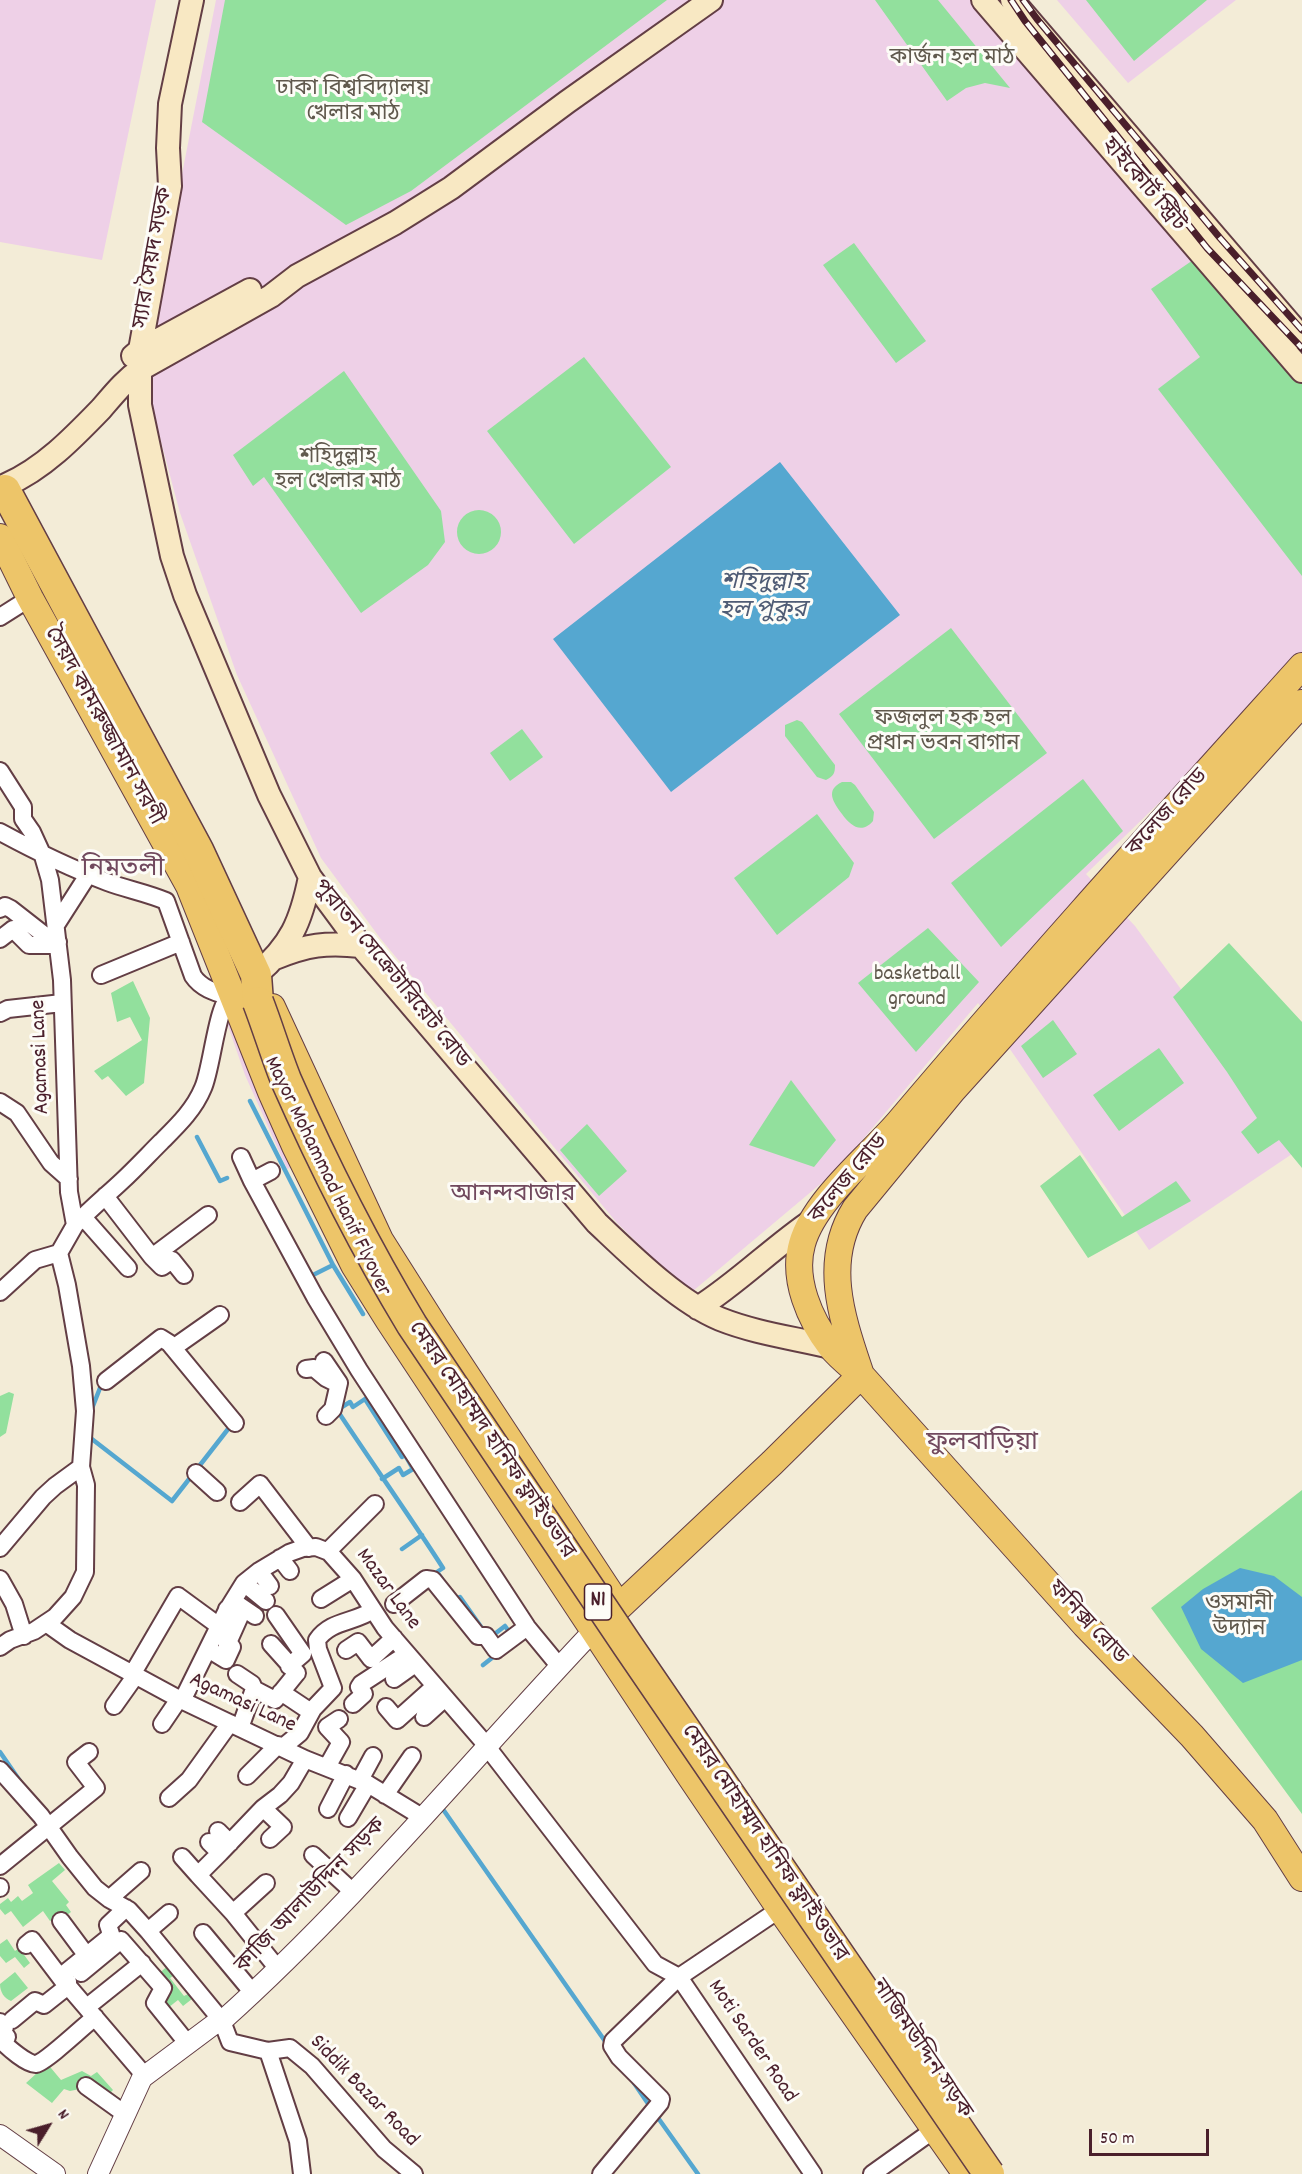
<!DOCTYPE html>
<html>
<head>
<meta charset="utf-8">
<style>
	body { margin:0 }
	#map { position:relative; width:1302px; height:2174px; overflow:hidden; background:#f3ecd7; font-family:Dekko,sans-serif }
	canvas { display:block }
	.north { position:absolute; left:18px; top:2096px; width:60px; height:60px; -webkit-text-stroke:4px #fdfcf7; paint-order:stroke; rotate:53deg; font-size:16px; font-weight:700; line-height:24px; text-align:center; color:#4a1f2b }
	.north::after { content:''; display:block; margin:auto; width:21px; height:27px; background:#4a1f2b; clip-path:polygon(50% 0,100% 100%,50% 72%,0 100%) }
	.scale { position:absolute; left:1089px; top:2129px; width:120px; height:27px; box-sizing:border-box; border:3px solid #4a1f2b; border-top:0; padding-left:8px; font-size:18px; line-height:21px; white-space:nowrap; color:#4a1f2b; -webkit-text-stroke:4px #fdfcf7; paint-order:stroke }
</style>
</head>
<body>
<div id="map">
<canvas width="1302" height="2174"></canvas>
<div class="north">N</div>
<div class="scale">50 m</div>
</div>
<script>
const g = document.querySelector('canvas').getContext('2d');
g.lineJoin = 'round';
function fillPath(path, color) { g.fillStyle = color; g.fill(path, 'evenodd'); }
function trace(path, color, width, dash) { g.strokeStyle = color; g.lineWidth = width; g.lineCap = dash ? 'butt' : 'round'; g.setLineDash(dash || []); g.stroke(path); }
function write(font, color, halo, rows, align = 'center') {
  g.font = font + ' Dekko,"Noto Sans Bengali",sans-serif'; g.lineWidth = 6; g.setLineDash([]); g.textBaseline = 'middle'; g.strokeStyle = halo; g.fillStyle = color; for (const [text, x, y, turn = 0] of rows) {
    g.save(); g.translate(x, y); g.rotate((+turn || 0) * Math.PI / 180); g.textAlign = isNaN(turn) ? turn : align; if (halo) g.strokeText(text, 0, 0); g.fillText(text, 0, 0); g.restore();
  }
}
const built = new Path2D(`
	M0 0H156L102 260 0 242Z
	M216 0H974L1302 386V655L1198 765 1086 874 1135 926 1298 1150 1149 1250 978 1003 837 1170 693 1291 653 1258 617 1223 380 938 321 858 237 675 180 513 143 374Z
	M1057 0H1236L1128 83Z
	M229 1018 299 1164 287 1169 245 1075 226 1020Z`);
const green = new Path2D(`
	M225 0H667L411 191 346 225 202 122Z
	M875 0H938L1010 88 985 83 966 88 947 101Z
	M1086 0H1207L1134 61Z
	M854 243 926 341 896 363 823 265Z
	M1196 258 1302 384V576L1158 389 1200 357 1151 289Z
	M584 357 671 467 574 544 487 431Z
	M344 371 441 511 445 542 428 565 361 613 264 477 253 486 233 455Z
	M457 532a22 22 0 1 1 44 0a22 22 0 1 1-44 0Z
	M951 628 1047 753 934 839 839 714Z
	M797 720 802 722 835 765C835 773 834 776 826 780L817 777 785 736V725Z
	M522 729 543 757 510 781 490 753Z
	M1083 779 1123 831 1001 947 951 883Z
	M842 782H851L855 785 874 812 873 821C861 835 850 825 842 814 833 802 825 790 842 782Z
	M817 814 854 863 849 877 777 935 734 878Z
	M928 928 979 982 916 1052 858 983Z
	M1229 943 1302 1022V1168L1279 1140 1258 1154 1241 1132 1257 1118 1227 1072 1173 997Z
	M133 981 150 1018 144 1083 126 1096 108 1076 102 1080 94 1071 142 1040 130 1017 117 1022 111 993Z
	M1053 1020 1077 1054 1043 1078 1021 1046Z
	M1159 1048 1184 1083 1119 1131 1093 1095Z
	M791 1080 836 1140 814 1167 749 1145Z
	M587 1124 627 1171 599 1196 560 1150Z
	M1080 1155 1122 1217 1176 1181 1191 1201 1088 1258 1040 1186Z
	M9 1392 14 1394 6 1433 0 1437V1396Z
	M1302 1490V1814L1151 1608Z
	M59 1863 65 1870 52 1881 69 1902 66 1905 71 1912 60 1920 57 1917 50 1921 43 1911 23 1927 11 1911 5 1915 0 1909V1904L8 1898 11 1902 18 1896 22 1901 33 1893 28 1885Z
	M7 1939 15 1951 19 1948 30 1963 24 1968 15 1957 6 1963 0 1956V1944Z
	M171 1963 179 1972 170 1978 184 1996 188 1994 192 1999 183 2006 178 2000 164 2011 155 1977Z
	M15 1972 28 1988 11 2001C4 1998 0 1992 0 1984Z
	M46 2062 61 2080 82 2071 91 2076 97 2072 113 2090 104 2099 80 2089 70 2091 64 2089 52 2103 26 2083 38 2072 33 2065Z`);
const water = new Path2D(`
	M780 462 900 615 671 792 553 639Z
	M1240 1568 1274 1576 1302 1597V1660L1243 1683 1201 1649 1181 1607 1203 1589Z`);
const stream = new Path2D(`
	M250 1101 333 1265
	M197 1137 220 1181 227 1178
	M309 1277 333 1265 363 1314
	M91 1411 100 1388 104 1384
	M88 1436 172 1501 232 1424
	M382 1479 399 1468 403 1475 413 1469 405 1455 402 1457 365 1399 353 1407 350 1402 337 1410C372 1463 409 1515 443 1568L437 1572 442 1579
	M402 1549 422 1535
	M454 1598 455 1600 460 1597 484 1631
	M492 1636 505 1626 510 1633 512 1631
	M483 1665 497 1654
	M0 1752 20 1781
	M440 1805 607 2044
	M634 2083 651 2108
	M656 2115 698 2174`);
const minor = new Path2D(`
	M0 617 30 598
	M0 771 23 807V819L32 832 43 856 50 880 62 980 69 1192 75 1225 59 1253 67 1285 81 1366 85 1411 81 1467 55 1486 43 1497 0 1548
	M0 832C35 851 70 868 107 882 126 889 147 893 166 901L193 976C201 988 214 992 228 996
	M0 909 5 906 11 909 43 934 58 942
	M56 925 88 875
	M0 939 13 929 29 945H57
	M101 975 181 942
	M0 1013 8 1009 62 1003
	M0 1102 17 1113 51 1163 69 1179
	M241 1157 252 1181 315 1297 359 1370 527 1627 560 1667
	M252 1181 271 1171
	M105 1196 152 1257 208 1215
	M83 1217 128 1268
	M75 1225C90 1209 106 1196 122 1181 135 1169 148 1155 161 1142 177 1126 194 1110 203 1088 212 1069 217 1001 232 994
	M152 1257 162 1267 172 1260 184 1275
	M0 1292 35 1260 59 1253
	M173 1348 220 1315
	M324 1361 339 1383 333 1409 326 1416
	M306 1369 314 1368 326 1378 332 1381
	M106 1381 161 1338 169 1343 235 1423
	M196 1473 217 1492
	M240 1502 260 1484 309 1548
	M328 1551 375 1504
	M280 1558 290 1571
	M259 1571 270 1586
	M0 1579 14 1604 24 1636
	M244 1583 266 1601
	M321 1599 353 1579
	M233 1601 255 1616
	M394 1604 426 1579 433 1580 478 1636H486L496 1650 527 1627
	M276 1615 303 1654 289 1666
	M46 1623 70 1640 179 1699 305 1759 368 1784 422 1817
	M271 1644 297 1673
	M0 1647 10 1640 34 1631 55 1617 73 1597 85 1572 86 1485 81 1467
	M208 1649 226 1660 232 1647 227 1645 240 1616 227 1609
	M346 1650 358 1642 371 1659 394 1638
	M133 1673 178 1596 219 1626
	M237 1674 252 1684 254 1689
	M394 1679 415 1664
	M281 1692 311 1712
	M182 1701 226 1612 244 1583 259 1571 289 1553 303 1548 316 1547 329 1552 353 1579 385 1628 481 1739 655 1964 679 1977 813 2174
	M353 1704 364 1694 359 1687 361 1684 407 1654
	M114 1706 136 1675
	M386 1707 397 1720 435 1686
	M424 1717 445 1698
	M162 1724 179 1699
	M240 1728 254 1689 275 1700 296 1674
	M283 1747 300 1733 313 1709 333 1688 318 1649 317 1640C331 1620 354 1623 373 1610
	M327 1767 341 1742 327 1727 339 1719
	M0 1770 41 1816 70 1857 95 1888 109 1899 129 1910 148 1931 222 2021 230 2042 268 2051 290 2048 312 2066 384 2149 414 2174
	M247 1776 278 1745
	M360 1780 373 1756
	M385 1795 412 1756
	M169 1798 189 1780 230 1723
	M263 1808 283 1827 270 1839
	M328 1809 346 1774
	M348 1818 368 1784
	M218 1831 230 1843
	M209 1842 220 1853 198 1875 233 1913 278 1969
	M220 1853 263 1808 280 1795 291 1783 305 1759
	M313 1855 353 1892
	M182 1857 198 1875
	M0 1866 96 1788 76 1762 89 1752
	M0 1887V1888
	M109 1899 141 1871
	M233 1913 266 1883
	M61 1921 87 1956
	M148 1931 169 1913
	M203 1933 253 1993
	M26 1945 32 1940 63 1981 68 1982
	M81 1973 121 1940 163 1988 155 2003 188 2044
	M60 1977 107 1939 111 1934 108 1925 126 1908
	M87 2007 142 1963
	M12 2020 35 2001 44 2005 68 1986 145 2076
	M0 2022 5 2027 1 2030 7 2037 2 2041C7 2047 28 2065 36 2064 46 2062 85 2025 95 2017
	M268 2051 298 2141 302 2174
	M86 2086 125 2114
	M601 2174 660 2103 661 2099 619 2057 612 2046 613 2041 679 1977 780 1909
	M872 2174 935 2129`);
const tertiary = new Path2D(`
	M0 2135 55 2174
	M98 2174 142 2078 213 2025 222 2021C356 1901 470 1761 594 1630`);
const secondary = new Path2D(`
	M192 0 170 104 168 148 170 186 140 350V405L172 556 185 595 269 795 310 877 361 946 597 1223C630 1254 678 1302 720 1319 755 1333 794 1338 831 1347
	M983 0 1302 371
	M1012 0 1302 338
	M133 356 140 350 250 290
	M6 485C43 469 73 438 101 409 114 394 125 380 141 369L271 296 297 276 395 223 451 188 567 102 711 0
	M275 958C307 945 326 942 361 946
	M256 975C291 945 301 922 310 877
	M698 1308C739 1282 773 1247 813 1220`);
const primary = new Path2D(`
	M0 537 30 598 189 886 271 1092 295 1146 354 1265 389 1321 690 1776 780 1909 966 2174
	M1302 666C1166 817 1030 967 899 1122 870 1156 814 1200 802 1244 792 1279 810 1320 831 1347 840 1358 851 1366 861 1375L1085 1625 1192 1736 1265 1820 1302 1878
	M272 1007 380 1240 435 1327 610 1593
	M860 1372C842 1318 822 1262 855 1209L953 1090 1302 703
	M603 1622 772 1463 861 1375`);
const motorway = new Path2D(`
	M5 490 198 850 256 975 258 1002`);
const rail = new Path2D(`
	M1011 0 1025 21 1207 248 1302 348
	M1023 0 1037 19 1220 238 1302 330`);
const motorwayBridge = new Path2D(`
	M258 1002C268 1028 276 1055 286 1080 323 1164 365 1247 412 1325L628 1646 989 2174`);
const shields = [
	[598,1602,27]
];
const shieldNames = [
	["N1",598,1602]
];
const parkNames = [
	["কার্জন হল মাঠ",952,60],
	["ঢাকা বিশ্ববিদ্যালয়",353,91],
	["খেলার মাঠ",353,116],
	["শহিদুল্লাহ",338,459],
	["হল খেলার মাঠ",338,484],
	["ফজলুল হক হল",943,721],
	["প্রধান ভবন বাগান",943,746],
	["basketball",917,976],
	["ground",917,1001],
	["ওসমানী",1239,1606],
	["উদ্যান",1239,1631]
];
const streetNames = [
	["হাইকোর্ট স্ট্রিট",1142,186,49],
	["স্যার সৈয়দ সড়ক",155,258,-80],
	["সৈয়দ কামরুজ্জামান সরণী",102,727,61],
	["কলেজ রোড",1169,814,-48],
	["পুরাতন সেক্রেটারিয়েট রোড",390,975,51],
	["Agamasi Lane",42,1057,-92],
	["Mayor Mohammad Hanif Flyover",326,1177,64],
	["কলেজ রোড",850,1180,-50],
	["মেয়র মোহাম্মদ হানিফ ফ্লাইওভার",490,1441,56],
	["Mazar Lane",387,1590,54],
	["ফনিক্স রোড",1086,1624,47],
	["Agamasi Lane",242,1704,25],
	["মেয়র মোহাম্মদ হানিফ ফ্লাইওভার",763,1844,56],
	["কাজি আলাউদ্দিন সড়ক",312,1897,-46],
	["Moti Sarder Road",751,2042,56],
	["নাজিমউদ্দিন সড়ক",920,2050,56],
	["Siddik Bazar Road",363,2092,46]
];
const waterNames = [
	["শহিদুল্লাহ",763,585],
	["হল পুকুর",763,613]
];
const neighbourhoodNames = [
	["আনন্দবাজার",513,1197]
];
const quarterNames = [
	["নিমতলী",123,871],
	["ফুলবাড়িয়া",982,1445]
];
fillPath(built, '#eed0e7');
fillPath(green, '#92e09d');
fillPath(water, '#55a7d0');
trace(stream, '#55a7d0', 4.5);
trace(minor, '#633e45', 20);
trace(tertiary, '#633e45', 22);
trace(secondary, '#633e45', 26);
trace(primary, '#633e45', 28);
trace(motorway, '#633e45', 33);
trace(minor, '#fff', 16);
trace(tertiary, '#fff', 20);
trace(secondary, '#f8e8c3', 22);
trace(primary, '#edc569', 26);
trace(motorway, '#edc569', 30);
trace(rail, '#4a1f2b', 7);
trace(rail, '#fdfcf7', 4.5, [14]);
trace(motorwayBridge, '#633e45', 33, []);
trace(motorwayBridge, '#edc569', 30);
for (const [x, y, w] of shields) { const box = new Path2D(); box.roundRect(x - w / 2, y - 18, w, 36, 4.5); g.fillStyle = '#fdfcf7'; g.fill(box); trace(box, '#4a1f2b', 1.5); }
write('bold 21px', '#4a1f2b', null, shieldNames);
write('22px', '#60594d', '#fdfcf7', parkNames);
write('22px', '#4a1f2b', '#fdfcf7', streetNames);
write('italic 24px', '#4f5c75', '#fdfcf7', waterNames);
write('24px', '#71495e', '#fdfcf7', neighbourhoodNames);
write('26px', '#71495e', '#fdfcf7', quarterNames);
</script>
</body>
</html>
